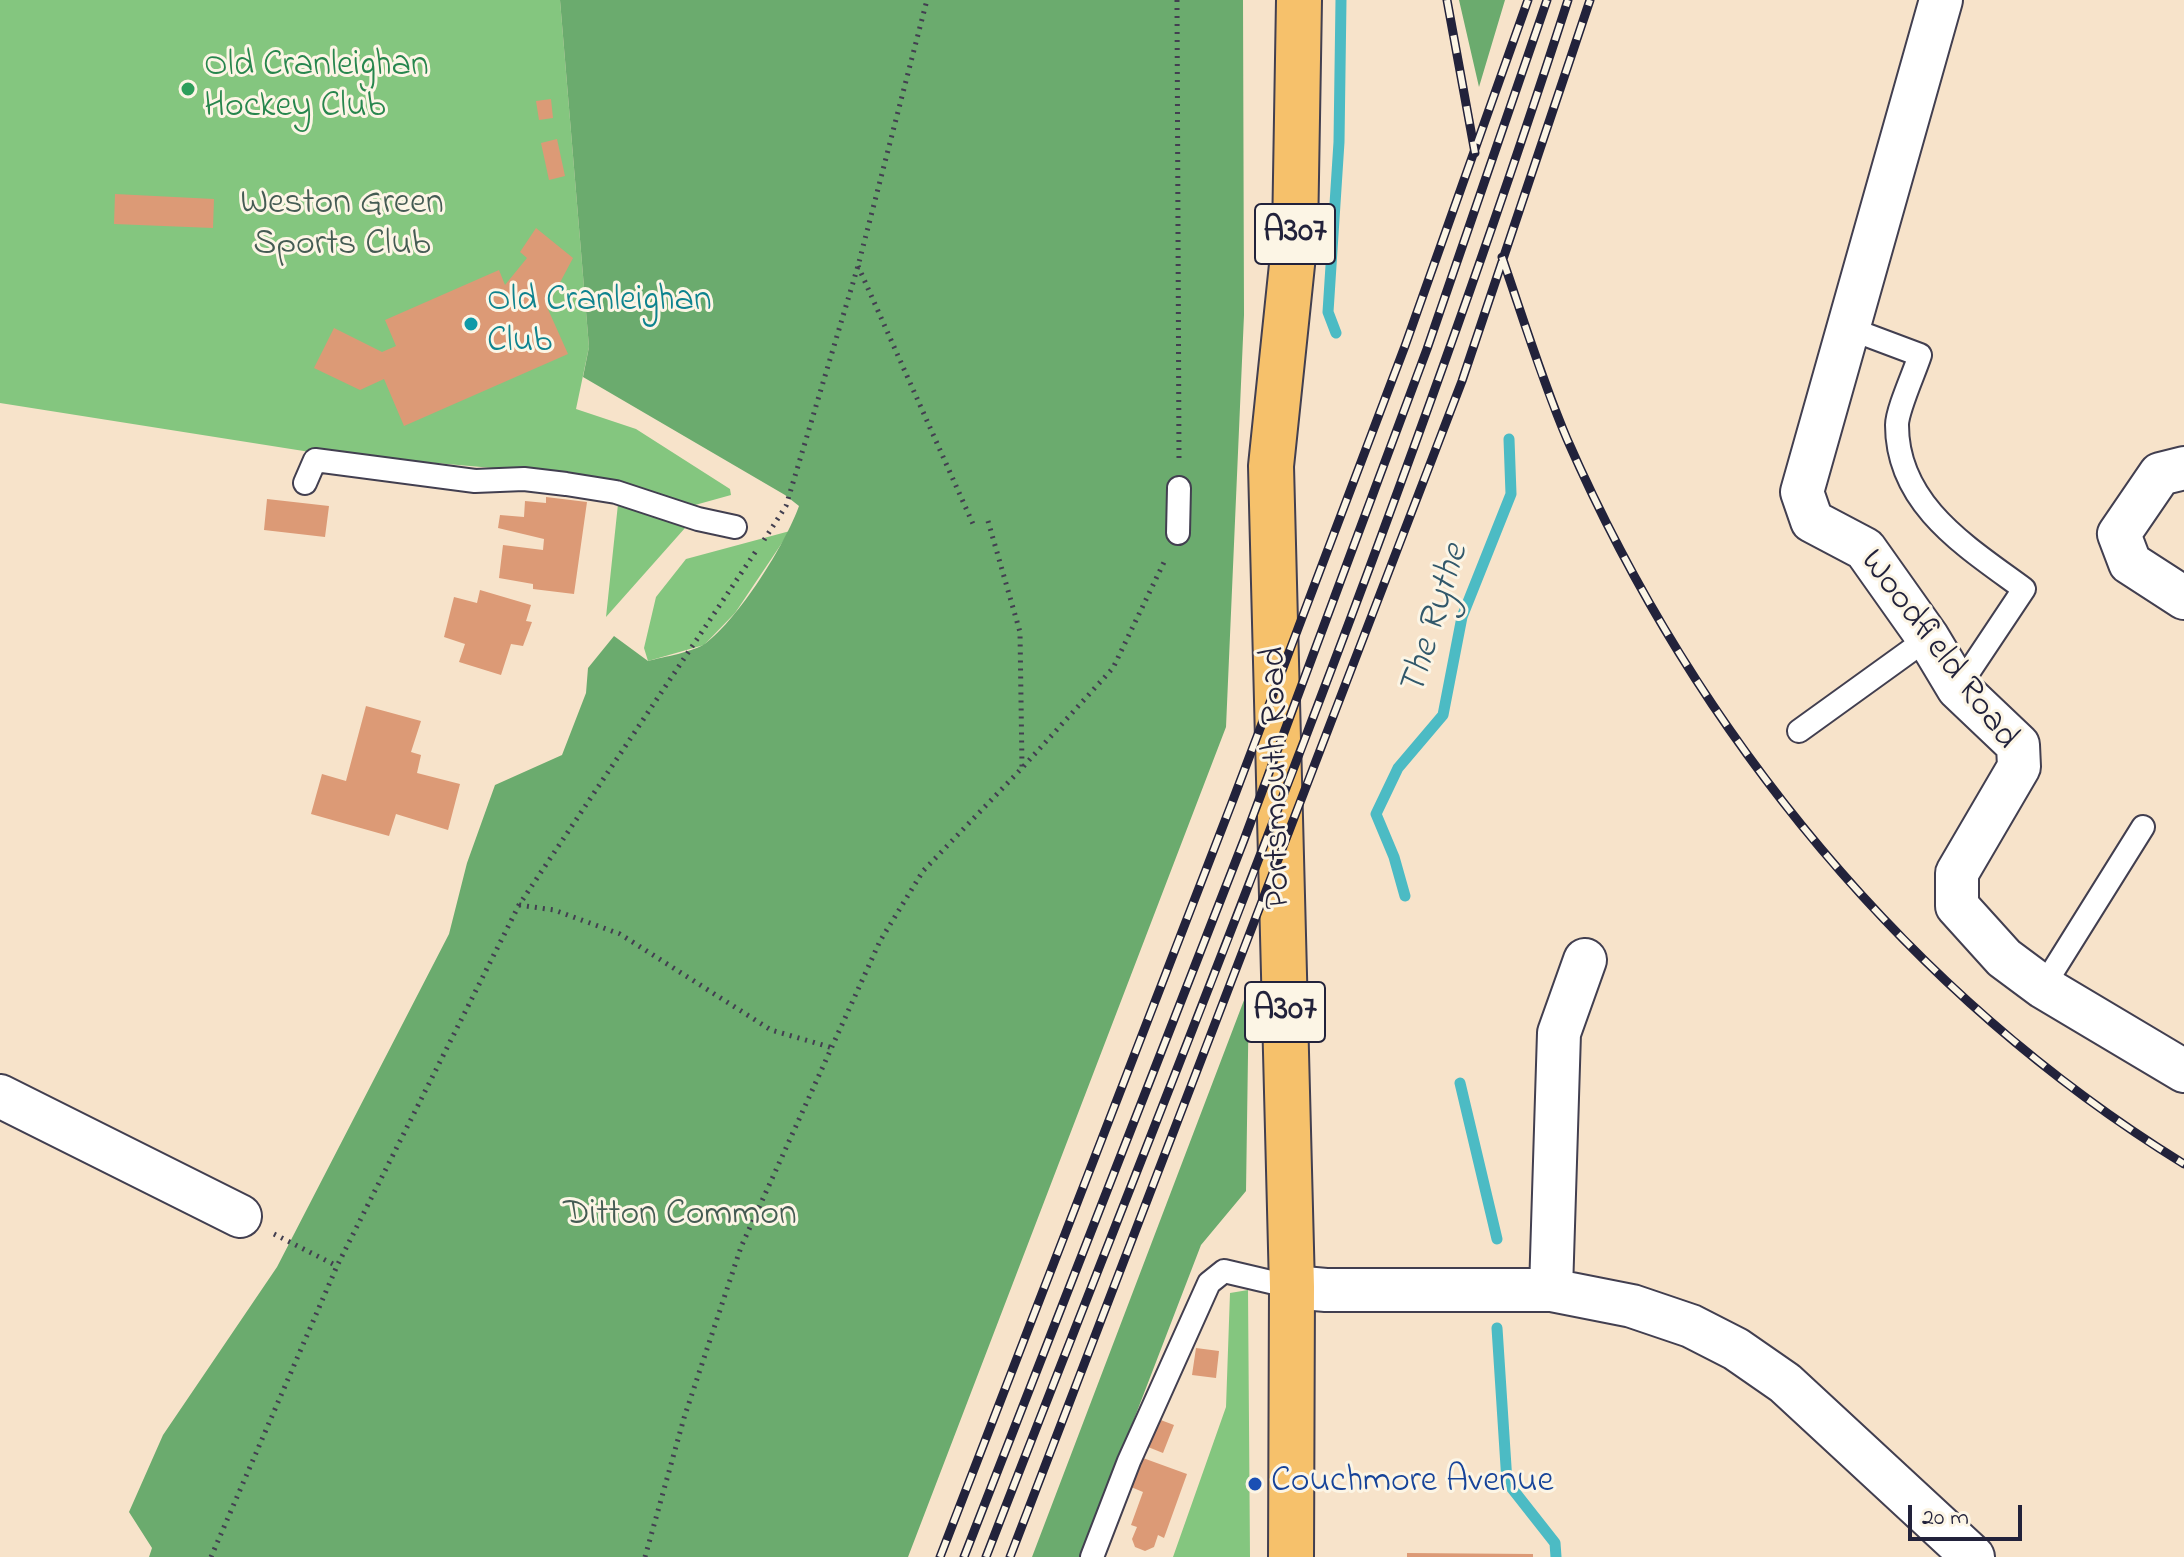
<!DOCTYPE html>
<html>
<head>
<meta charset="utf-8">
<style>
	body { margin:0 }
	#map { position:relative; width:2184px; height:1557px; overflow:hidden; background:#f7e3ca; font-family:"Indie Flower",sans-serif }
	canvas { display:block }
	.scale { position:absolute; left:1908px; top:1505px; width:114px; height:36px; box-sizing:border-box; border:4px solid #22223b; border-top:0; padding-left:10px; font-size:24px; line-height:28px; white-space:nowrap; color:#22223b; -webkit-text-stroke:6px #fcf5e5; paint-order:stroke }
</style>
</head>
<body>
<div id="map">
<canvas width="2184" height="1557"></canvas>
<div class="scale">20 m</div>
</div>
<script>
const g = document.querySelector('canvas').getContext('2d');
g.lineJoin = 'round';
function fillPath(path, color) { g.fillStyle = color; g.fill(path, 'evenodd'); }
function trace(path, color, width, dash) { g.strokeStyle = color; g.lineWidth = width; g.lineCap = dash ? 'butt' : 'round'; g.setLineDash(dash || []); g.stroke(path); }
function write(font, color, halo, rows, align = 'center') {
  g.font = font + ' "Indie Flower",sans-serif'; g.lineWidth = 6; g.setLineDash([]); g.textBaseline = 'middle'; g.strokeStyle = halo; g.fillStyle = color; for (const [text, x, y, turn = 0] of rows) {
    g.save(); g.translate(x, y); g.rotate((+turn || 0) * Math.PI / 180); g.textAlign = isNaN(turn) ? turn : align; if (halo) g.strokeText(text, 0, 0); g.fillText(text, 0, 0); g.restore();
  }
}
const green = new Path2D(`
	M0 0H560L589 347 576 409 636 429 730 489 731 495 695 505 621 482 561 474 310 452 0 403Z
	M618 504 679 521 685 528 606 617Z
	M790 531 735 613 704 645 648 661 644 648 656 597 686 559Z
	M1248 1290 1250 1557H1173L1226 1407 1230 1293Z`);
const forest = new Path2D(`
	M560 0H1243L1244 315 1226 727 908 1557H149L152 1548 129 1512 163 1435 277 1267 449 934 467 863 495 785 562 755 586 693 588 668 614 636 648 661C663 657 694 652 706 643 739 618 785 545 799 506L785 495 583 377 589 347Z
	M1459 0H1505L1479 87Z
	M1249 987 1246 1191 1201 1245 1081 1557H1032Z`);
const stream = new Path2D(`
	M1336 333 1328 312 1339 142 1341 0
	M1405 896 1394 857 1376 814 1398 768 1443 715 1462 617 1511 494 1509 439
	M1460 1083 1497 1239
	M1497 1328 1507 1482 1555 1543 1556 1557`);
const building = new Path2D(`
	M551 99 553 118 539 120 536 101Z
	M557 139 565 176 549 180 541 143Z
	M115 194 214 199 213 228 114 224Z
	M536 228 573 258 547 307 568 354 404 426 384 379 360 390 314 368 334 328 382 352 396 346 385 320 499 270 505 285 527 258 520 252Z
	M546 497 587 502 574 594 533 589V584L499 578 503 545 543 550 544 539 498 528 500 515 524 517 525 501 546 503Z
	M267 499 329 506 325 537 264 530Z
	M480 590 531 605 526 621 532 622 523 646 511 644 501 675 459 662 465 644 444 637 454 597 477 603Z
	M366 706 421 721 411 752 421 755 417 773 460 784 448 830 396 814 389 836 311 814 322 774 346 781Z
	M1196 1348 1219 1351 1216 1378 1192 1375Z
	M1158 1419 1174 1425 1163 1453 1148 1447Z
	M1143 1458 1187 1474 1164 1538 1158 1535 1154 1547 1145 1551 1135 1547 1132 1539 1137 1527 1131 1525 1143 1492 1131 1487Z
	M1407 1553 1533 1554V1557H1407Z`);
const path = new Path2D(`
	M1177 0 1179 459
	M858 266 973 524
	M988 521 1020 632 1022 767
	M764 540 786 506 858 266 927 0
	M519 905 554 910 620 934 771 1030 833 1048
	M274 1234 337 1266
	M211 1557 337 1266 519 905 756 551
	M645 1557 684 1418 741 1247 880 941 923 871 1022 768 1113 668 1166 558`);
const lane = new Path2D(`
	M1848 328 1920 355C1915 371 1897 410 1897 425 1897 505 1967 547 2024 589L1958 688
	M305 483 315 460 475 481 524 479 566 484 616 492 698 519 735 527
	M1178 533 1179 488
	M1799 731 1928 638
	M2043 987 2143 827
	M1092 1557 1129 1461 1209 1283 1224 1271 1292 1287`);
const street = new Path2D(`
	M1941 0 1802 492 1812 521 1865 549 1928 638 1958 688 2018 745 2019 767 1957 873V906L2004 958 2043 987 2184 1071
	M2184 468 2160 474 2119 534 2130 563 2184 598
	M0 1096 240 1216
	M1292 1287 1326 1290H1551L1632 1306 1691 1326 1736 1349 1785 1383 1973 1557
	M1551 1290 1559 1033 1585 960`);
const primary = new Path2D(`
	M1291 1557 1292 1287 1271 466 1295 236 1299 0`);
const rail = new Path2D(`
	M1447 0 1475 153
	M1502 257C1523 318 1542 380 1567 439 1696 734 1909 994 2184 1164
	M940 1557 1233 800 1405 346 1528 0
	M964 1557 1244 840 1427 349 1547 0
	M986 1557C1186 1041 1398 527 1568 0
	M1010 1557 1462 381 1590 0`);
const markers = [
	[188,89,8,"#2e9e5b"],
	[471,324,8,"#0f9aa8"],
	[1255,1484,8,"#1a4fb4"]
];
const shields = [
	[1295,234,80],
	[1285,1012,80]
];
const shieldNames = [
	["A307",1295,234],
	["A307",1285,1012]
];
const leisureNames = [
	["Old Cranleighan",204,68],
	["Hockey Club",204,109]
];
const parkNames = [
	["Weston Green",342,206],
	["Sports Club",342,247],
	["Ditton Common",680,1217]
];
const cultureNames = [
	["Old Cranleighan",487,303],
	["Club",487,344]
];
const streetNames = [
	["Woodfield Road",1937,651,53],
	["Portsmouth Road",1279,778,-91]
];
const transitNames = [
	["Couchmore Avenue",1271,1484]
];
const waterNames = [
	["The Rythe",1437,621,-73]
];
fillPath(green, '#84c67f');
fillPath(forest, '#6bab6e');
trace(stream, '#4cbbc4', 11);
fillPath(building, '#dc9a76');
trace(lane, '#423f50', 26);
trace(street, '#423f50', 46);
trace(primary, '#423f50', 48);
trace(path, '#423f50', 5, [2, 6]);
trace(lane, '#fff', 22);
trace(street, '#fff', 42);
trace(primary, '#f6c16b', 44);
trace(rail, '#22223b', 9);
trace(rail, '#fcf5e5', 6, [18]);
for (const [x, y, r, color] of markers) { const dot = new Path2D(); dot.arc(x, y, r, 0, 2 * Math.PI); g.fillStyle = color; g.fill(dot); trace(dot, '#fcf5e5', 3); }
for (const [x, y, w] of shields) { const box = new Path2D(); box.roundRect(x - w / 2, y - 30, w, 60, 6); g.fillStyle = '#fcf5e5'; g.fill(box); trace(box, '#22223b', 2); }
write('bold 34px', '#22223b', null, shieldNames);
write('36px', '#27864d', '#fcf5e5', leisureNames, 'left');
write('36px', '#445b53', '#fcf5e5', parkNames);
write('36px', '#0d838f', '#fcf5e5', cultureNames, 'left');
write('36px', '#22223b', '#fcf5e5', streetNames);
write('36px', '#164399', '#fcf5e5', transitNames, 'left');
write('italic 38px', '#31586b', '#fcf5e5', waterNames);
</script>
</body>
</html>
